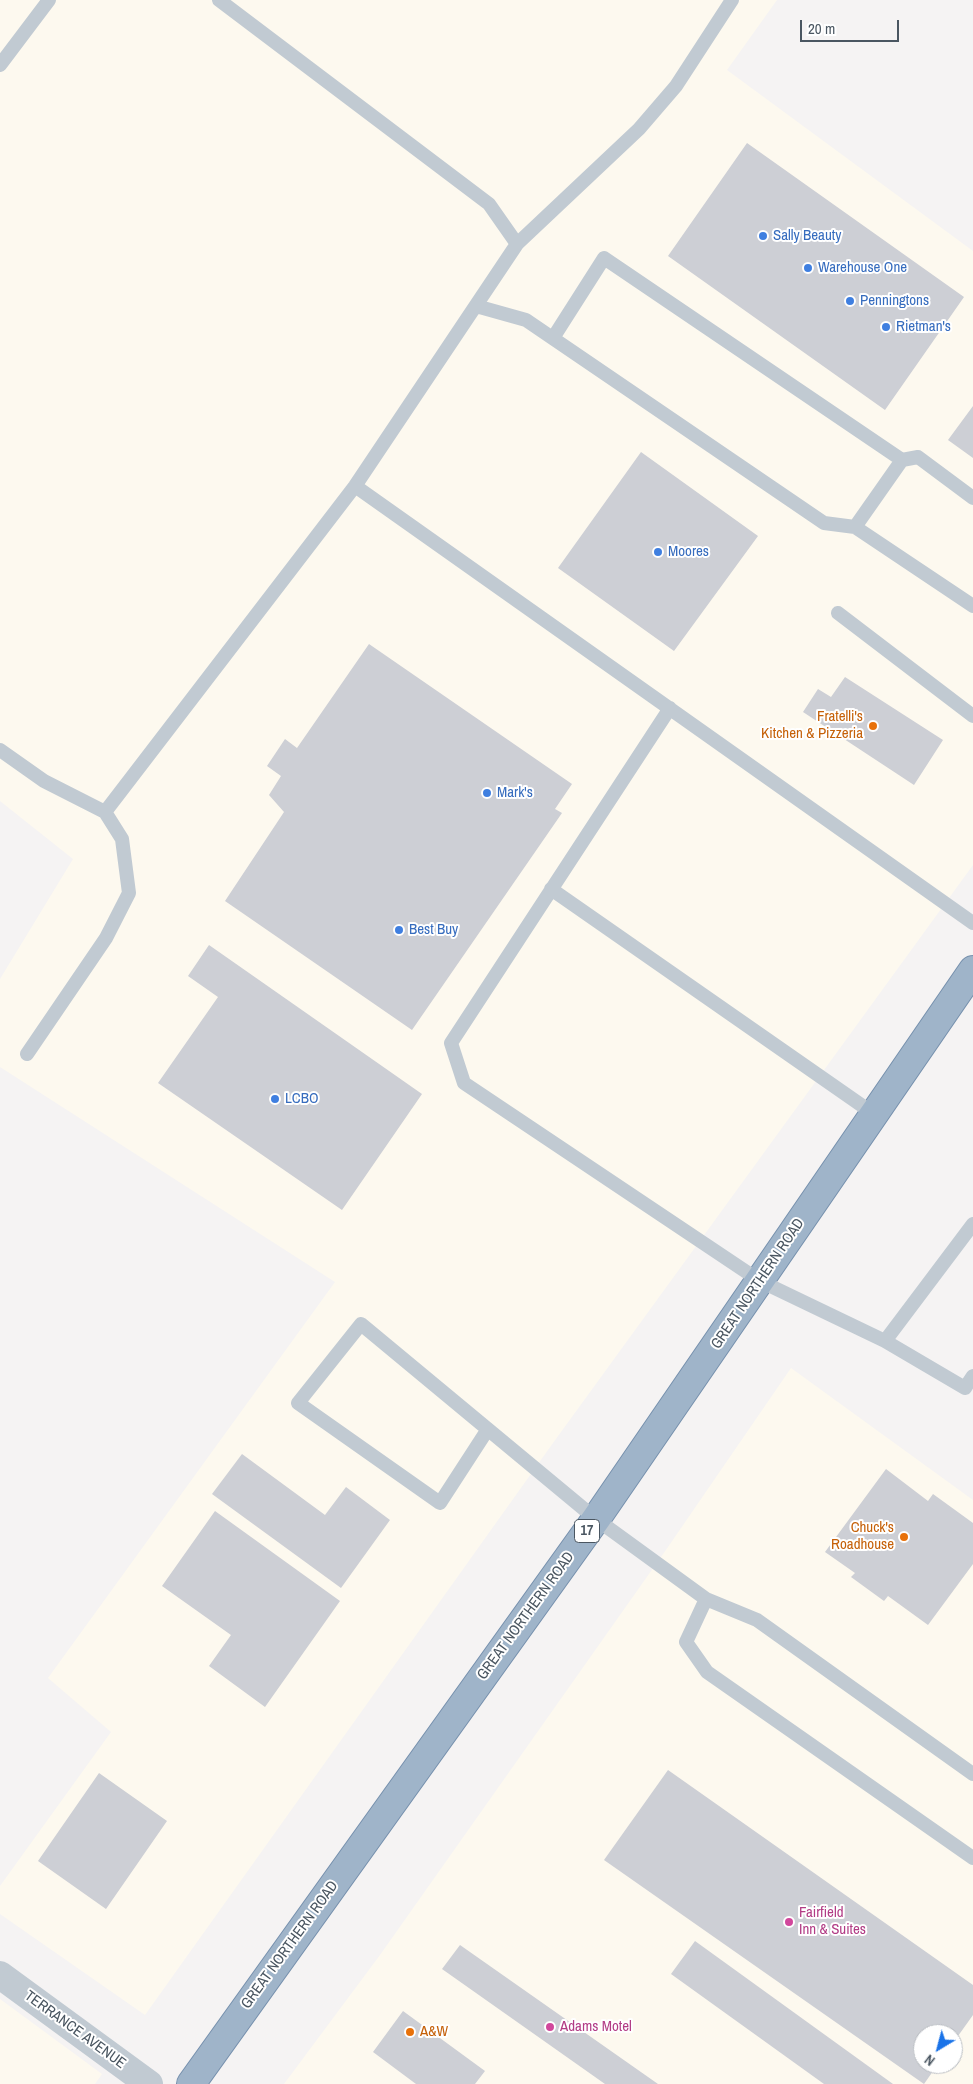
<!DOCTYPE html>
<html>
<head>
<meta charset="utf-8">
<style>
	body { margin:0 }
	#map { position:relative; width:973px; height:2084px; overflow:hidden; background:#f5f3f3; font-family:"Archivo Narrow",sans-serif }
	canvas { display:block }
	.north { position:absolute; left:913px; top:2024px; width:50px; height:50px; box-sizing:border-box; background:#fff; border:1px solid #b7bbc0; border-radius:50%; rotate:217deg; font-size:14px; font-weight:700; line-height:20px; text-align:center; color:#4a5661 }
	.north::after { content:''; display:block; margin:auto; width:18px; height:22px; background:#1a73e8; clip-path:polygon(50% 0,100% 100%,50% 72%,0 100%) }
	.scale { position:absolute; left:800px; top:20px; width:99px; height:22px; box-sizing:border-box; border:2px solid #4a5661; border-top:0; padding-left:6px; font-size:15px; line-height:18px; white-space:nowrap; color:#4a5661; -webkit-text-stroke:4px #fff; paint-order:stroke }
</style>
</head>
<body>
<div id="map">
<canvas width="973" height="2084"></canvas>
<div class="north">N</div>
<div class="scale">20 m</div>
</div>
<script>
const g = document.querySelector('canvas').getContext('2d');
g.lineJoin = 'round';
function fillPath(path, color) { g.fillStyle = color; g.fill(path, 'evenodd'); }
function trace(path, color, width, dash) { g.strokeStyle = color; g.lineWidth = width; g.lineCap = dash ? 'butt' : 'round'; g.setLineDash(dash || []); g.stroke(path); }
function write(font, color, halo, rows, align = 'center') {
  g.font = font + ' "Archivo Narrow",sans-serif'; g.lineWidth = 4; g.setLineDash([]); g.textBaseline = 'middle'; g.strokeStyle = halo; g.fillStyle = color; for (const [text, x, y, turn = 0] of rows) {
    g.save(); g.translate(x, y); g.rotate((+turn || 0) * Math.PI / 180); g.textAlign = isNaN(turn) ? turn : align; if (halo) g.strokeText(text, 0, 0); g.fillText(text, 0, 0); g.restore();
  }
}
const commercial = new Path2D(`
	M0 0H777L727 70 973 251V865L553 1443 145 2015 0 1914V1886L111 1732 48 1678 335 1282 0 1067V979L73 859 0 801Z
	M791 1368 973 1500V2084H284L380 1955 668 1547ZM923 2034H953V2064H923Z
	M0 1999 102 2074 95 2084H0Z`);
const building = new Path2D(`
	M747 143 964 297 885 410 668 256Z
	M973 406V458L948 440Z
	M641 452 758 536 674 651 558 568Z
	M369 644 572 784 555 809 562 813 412 1030 225 901 284 812 269 795 281 776 267 766 285 739 297 748Z
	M845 677 943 740 914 785 803 712 818 689 831 697Z
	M209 945 422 1094 342 1210 158 1083 218 997 188 976Z
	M242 1454 325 1515 346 1487 390 1520 341 1588 212 1494Z
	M886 1469 928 1501 933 1494 973 1523V1564L928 1625 888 1596 884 1601 851 1577 855 1573 825 1552Z
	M215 1511 340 1601 265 1707 209 1666 231 1635 162 1586Z
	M668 1770 973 1985V2015L953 2043V2034H923V2064H938L924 2084 604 1860Z
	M99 1773 167 1821 106 1909 38 1861Z
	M695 1941 893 2084H824L671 1974Z
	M460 1945 658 2084H605L442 1969Z
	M403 2011 485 2071 475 2084H416L373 2052Z`);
const service = new Path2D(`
	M219 0 489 204 517 244
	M0 65 49 0
	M476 306 526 320 824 523 855 527 973 606
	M553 338 604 258 902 460 855 527
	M902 460 918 457 973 498
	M355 486 973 923
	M838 613 973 716
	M670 708 451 1043 464 1083 760 1281 885 1341 973 1224
	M0 750 44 781 105 812 122 839 129 893 106 938 27 1054
	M105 812 355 486 517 244 639 129 676 86 732 0
	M551 889 874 1114
	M885 1341 965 1388 973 1376
	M488 1429 440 1503 298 1403 361 1324 596 1519 706 1599 686 1642 707 1672 973 1858
	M706 1599 757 1620 973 1774`);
const minor = new Path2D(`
	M0 1975 149 2084`);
const trunk = new Path2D(`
	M191 2084 596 1519 973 970`);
const markers = [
	[763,236,5,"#3f7fe0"],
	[808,268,5,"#3f7fe0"],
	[850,301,5,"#3f7fe0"],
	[886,327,5,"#3f7fe0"],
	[658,552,5,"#3f7fe0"],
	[873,726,5,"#e8710a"],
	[487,793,5,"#3f7fe0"],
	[399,930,5,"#3f7fe0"],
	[275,1099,5,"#3f7fe0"],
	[904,1537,5,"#e8710a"],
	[789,1922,5,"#d1479c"],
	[550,2027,5,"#d1479c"],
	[410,2032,5,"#e8710a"]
];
const shields = [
	[587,1531,25]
];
const shieldNames = [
	["17",587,1531]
];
const shopNames = [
	["Sally Beauty",773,236],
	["Warehouse One",818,268],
	["Penningtons",860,301],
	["Rietman's",896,327],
	["Moores",668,552],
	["Mark's",497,793],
	["Best Buy",409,930],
	["LCBO",285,1099]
];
const foodNames = [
	["Fratelli's",863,717],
	["Kitchen & Pizzeria",863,734],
	["Chuck's",894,1528],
	["Roadhouse",894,1545],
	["A&W",420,2032,"left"]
];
const streetNames = [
	["GREAT NORTHERN ROAD",758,1284,-56],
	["GREAT NORTHERN ROAD",526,1616,-54],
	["GREAT NORTHERN ROAD",290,1945,-54],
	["TERRANCE AVENUE",75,2030,36]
];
const hotelNames = [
	["Fairfield",799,1913],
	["Inn & Suites",799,1930],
	["Adams Motel",560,2027]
];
fillPath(commercial, '#fdf9ef');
fillPath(building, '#cdcfd5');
trace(trunk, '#7690ad', 30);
trace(service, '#c1cad2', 14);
trace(minor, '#c1cad2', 28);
trace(trunk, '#9fb4c9', 28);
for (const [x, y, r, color] of markers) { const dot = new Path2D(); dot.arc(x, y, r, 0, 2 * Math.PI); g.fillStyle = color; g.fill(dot); trace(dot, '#fff', 2); }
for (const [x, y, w] of shields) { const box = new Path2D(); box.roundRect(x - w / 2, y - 11.5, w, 23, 4); g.fillStyle = '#fff'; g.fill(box); trace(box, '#4a5661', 1); }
write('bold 14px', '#4a5661', null, shieldNames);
write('15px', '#366cbe', '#fff', shopNames, 'left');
write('15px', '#c56008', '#fff', foodNames, 'right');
write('15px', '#4a5661', '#fff', streetNames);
write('15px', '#b23c85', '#fff', hotelNames, 'left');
</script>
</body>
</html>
